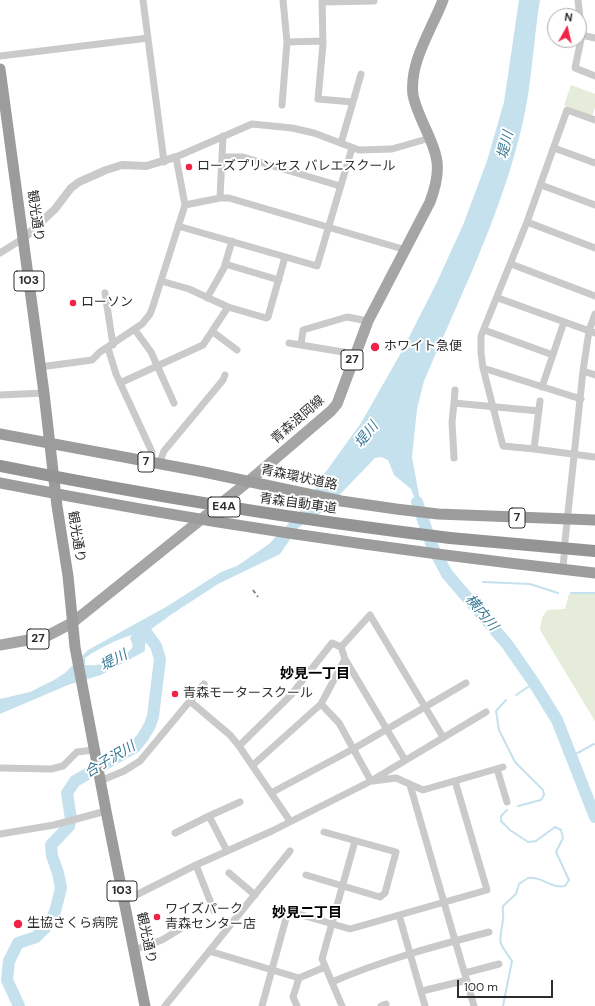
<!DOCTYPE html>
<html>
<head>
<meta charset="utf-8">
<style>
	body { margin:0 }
	#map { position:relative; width:595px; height:1006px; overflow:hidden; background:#fff; font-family:"DM Sans",sans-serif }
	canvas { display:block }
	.north { position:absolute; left:547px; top:8px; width:40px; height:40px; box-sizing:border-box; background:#fff; border:1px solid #ababab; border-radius:50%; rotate:8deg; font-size:11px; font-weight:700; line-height:16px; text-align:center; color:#2d2d2d }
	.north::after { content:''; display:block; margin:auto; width:14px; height:18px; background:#f02346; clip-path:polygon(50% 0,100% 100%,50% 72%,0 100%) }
	.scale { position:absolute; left:457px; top:980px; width:96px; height:18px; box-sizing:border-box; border:2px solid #2d2d2d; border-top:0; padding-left:5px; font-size:12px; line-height:14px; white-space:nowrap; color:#2d2d2d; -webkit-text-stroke:3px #fff; paint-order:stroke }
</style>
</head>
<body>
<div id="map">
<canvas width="595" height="1006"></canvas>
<div class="north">N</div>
<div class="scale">100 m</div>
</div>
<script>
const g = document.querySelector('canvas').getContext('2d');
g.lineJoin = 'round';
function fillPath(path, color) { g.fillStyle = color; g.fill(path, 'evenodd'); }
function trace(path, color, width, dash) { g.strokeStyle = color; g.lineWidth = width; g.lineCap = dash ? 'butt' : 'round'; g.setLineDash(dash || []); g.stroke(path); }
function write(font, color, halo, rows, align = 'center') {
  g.font = font + ' "DM Sans","Noto Sans JP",sans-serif'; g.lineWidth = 4; g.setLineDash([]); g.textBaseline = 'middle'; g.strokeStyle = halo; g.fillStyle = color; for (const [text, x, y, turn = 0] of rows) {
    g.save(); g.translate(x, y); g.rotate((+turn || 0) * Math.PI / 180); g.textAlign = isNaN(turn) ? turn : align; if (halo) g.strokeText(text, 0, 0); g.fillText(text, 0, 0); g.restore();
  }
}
const green = new Path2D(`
	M571 85 595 94V108L592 116 564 105Z
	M569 594H595V721L540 630 542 618 547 610 565 609Z`);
const water = new Path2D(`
	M519 0H540C533 42 532 85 522 126 501 215 460 297 424 381L417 409 412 457 424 522 411 489 394 475 388 460 381 457 375 458 325 510 298 528 280 554 218 584 172 614 150 630 151 638 145 644V651L101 675 68 685 0 714V699L30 692 54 680 65 673 88 650 166 607 221 572 237 566 269 544 307 504 325 473 361 423 402 351 437 282 463 225 487 161 504 102ZM132 635 130 638 133 646C126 660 98 667 85 665V658C99 648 116 640 132 635Z`);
const stream = new Path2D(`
	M450 578H455
	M483 582 530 584 558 593
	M571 593H595
	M516 695 534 683
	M506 700 496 711 499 730 515 762 543 790 544 795 541 800 518 806
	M572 756 594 744
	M503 1006 512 961C496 938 500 945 503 919 504 914 502 910 503 906L516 894 519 884 528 878C542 876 551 889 565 886L569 880 556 852 563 838 561 830 555 827 536 841 528 842 510 830 501 821V816L507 810`);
const river = new Path2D(`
	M417 502 432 546 447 574 507 644 534 683 557 720 595 817
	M19 1006 7 980 9 961 18 943 36 937 48 925 55 912 61 888 58 873 52 856 51 845 69 826 71 819 67 793 75 781 135 747 143 737 150 725 153 716 160 659 156 646 143 628`);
const minor = new Path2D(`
	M143 0 164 162
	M322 0 323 44 318 99 353 102 341 143
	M578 0 582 35 575 68 595 76
	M322 2 374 1
	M582 35 595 38
	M287 42 323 41
	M0 56 148 38
	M353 102 361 74
	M282 105 287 42 283 0
	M554 148 595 163
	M222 157H243L340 186
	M541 185 595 205
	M220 198 223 136
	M185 205 220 198H229L406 250
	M527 222 595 248
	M178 226 317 266 352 148
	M0 253 24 238
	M225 264 279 280
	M511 264 595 296
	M161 281 189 289 228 307 266 318 268 317 285 257
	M105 293 113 345
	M207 298 224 268 232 241
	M498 298 595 333
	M135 330 151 352 174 403
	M484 330 553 355
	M213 332 237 350
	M289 343 301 345
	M108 348 116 374 152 452V463
	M355 354 301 345 303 330 347 317 368 321
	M40 367 92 360 100 352 142 324 150 314 153 306 185 205 176 157 252 124 292 128 314 133 359 150 392 149 430 138
	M483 368 503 446 534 449
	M583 371 595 375
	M120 383 203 345 228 307
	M542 387 564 322
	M0 395 44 393
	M581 399 483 368 481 353V336L527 222 567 110 595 120
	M540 401 534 449 595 457
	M454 403 455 390
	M454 458 452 422 454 403 539 411
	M159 464 164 451 223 380 225 375
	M565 541 583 371 589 331 595 314
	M563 569 564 556
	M345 659 405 760
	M191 702 230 735 239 746 290 821
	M321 704 339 723 371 781
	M239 746 291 695 332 643 341 647
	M253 765 321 704 345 659 341 647 370 615 443 737
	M0 768 51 769 63 766 77 752 94 750
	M497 769 507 802
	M100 781 124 771 140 761 204 684
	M373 781 396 778 423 790 503 767
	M410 785 474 1006
	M271 793 353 749 466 683
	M209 816 240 802
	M175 833 209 816 227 851
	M0 834 54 825 106 811
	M196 865 214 911
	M229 873 255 895
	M306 875 380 897 385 893 396 852 324 832
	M124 901 196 865 272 831 371 781 486 712
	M399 915 425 1006
	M134 950 162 940 180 929
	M209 951 299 978 325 967
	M465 973 499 964
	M332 982C383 960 435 946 489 932
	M422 991 467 980
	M165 1006 290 851
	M262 1006 288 911 350 929 487 890 455 781
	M297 1006 293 997 299 978
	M342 1006 322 959 355 841
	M381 1006 386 1004`);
const tertiary = new Path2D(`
	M24 238 55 209 71 188 79 182 106 170 122 165 146 166 176 157`);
const primary = new Path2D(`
	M0 645 45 637 72 623 249 481 331 411 337 404 368 321 430 202C443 167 438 156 423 123 419 114 415 105 413 95 409 62 432 29 443 0`);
const trunk = new Path2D(`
	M0 69 44 393 57 506 68 576 75 647 106 811 145 1006
	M0 434 204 472 341 501 396 509 438 514 595 520
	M0 483C197 522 395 551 595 573`);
const motorway = new Path2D(`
	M450 538 595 551`);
const rail = new Path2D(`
	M253 590 258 597`);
const motorwayBridge = new Path2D(`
	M0 466C149 496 299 520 450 538`);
const markers = [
	[189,167,4,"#f02346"],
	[73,303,4,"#f02346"],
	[375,347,5,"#f02346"],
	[175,694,4,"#f02346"],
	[157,917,4,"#f02346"],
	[18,924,5,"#f02346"]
];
const shields = [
	[29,281,30],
	[352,360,22],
	[146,462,16],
	[224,507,32],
	[517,518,16],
	[38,639,22],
	[122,891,30]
];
const shieldNames = [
	["103",29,281],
	["27",352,360],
	["7",146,462],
	["E4A",224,507],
	["7",517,518],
	["27",38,639],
	["103",122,891]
];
const poiNames = [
	["ローズプリンセス バレエスクール",197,167],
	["ローソン",81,303],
	["ホワイト急便",384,347],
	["青森モータースクール",183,694],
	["ワイズパーク",165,910],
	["青森センター店",165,925],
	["生協さくら病院",27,924]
];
const streetNames = [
	["観光通り",35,216,82],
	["青森浪岡線",298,420,-41],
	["青森環状道路",299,478,12],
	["青森自動車道",298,504,8],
	["観光通り",76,537,81],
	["観光通り",146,938,78]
];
const waterNames = [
	["堤川",506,145,-76],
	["堤川",367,435,-51],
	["横内川",481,613,50],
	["堤川",114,661,-28],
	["合子沢川",110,760,-31]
];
const neighbourhoodNames = [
	["妙見一丁目",315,674],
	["妙見二丁目",307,913]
];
fillPath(green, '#e5ecd9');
fillPath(water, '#c4e1ed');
trace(stream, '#c4e1ed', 2);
trace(river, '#c4e1ed', 12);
trace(minor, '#cacaca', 7);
trace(tertiary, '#cacaca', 8);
trace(primary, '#a5a5a5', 11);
trace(trunk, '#9c9c9c', 11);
trace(motorway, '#949494', 12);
trace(rail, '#828282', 2, [4, 3]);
trace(motorwayBridge, '#949494', 12);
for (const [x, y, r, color] of markers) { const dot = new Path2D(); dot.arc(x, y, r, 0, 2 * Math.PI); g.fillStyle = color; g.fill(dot); trace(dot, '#fff', 1.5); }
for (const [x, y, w] of shields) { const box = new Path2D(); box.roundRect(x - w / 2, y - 10, w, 20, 3); g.fillStyle = '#fff'; g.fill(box); trace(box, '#2d2d2d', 1); }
write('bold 12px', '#2d2d2d', null, shieldNames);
write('13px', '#2d2d2d', '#fff', poiNames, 'left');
write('13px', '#2d2d2d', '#fff', streetNames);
write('italic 14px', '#367994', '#fff', waterNames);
write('bold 14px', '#000', '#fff', neighbourhoodNames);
</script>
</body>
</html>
